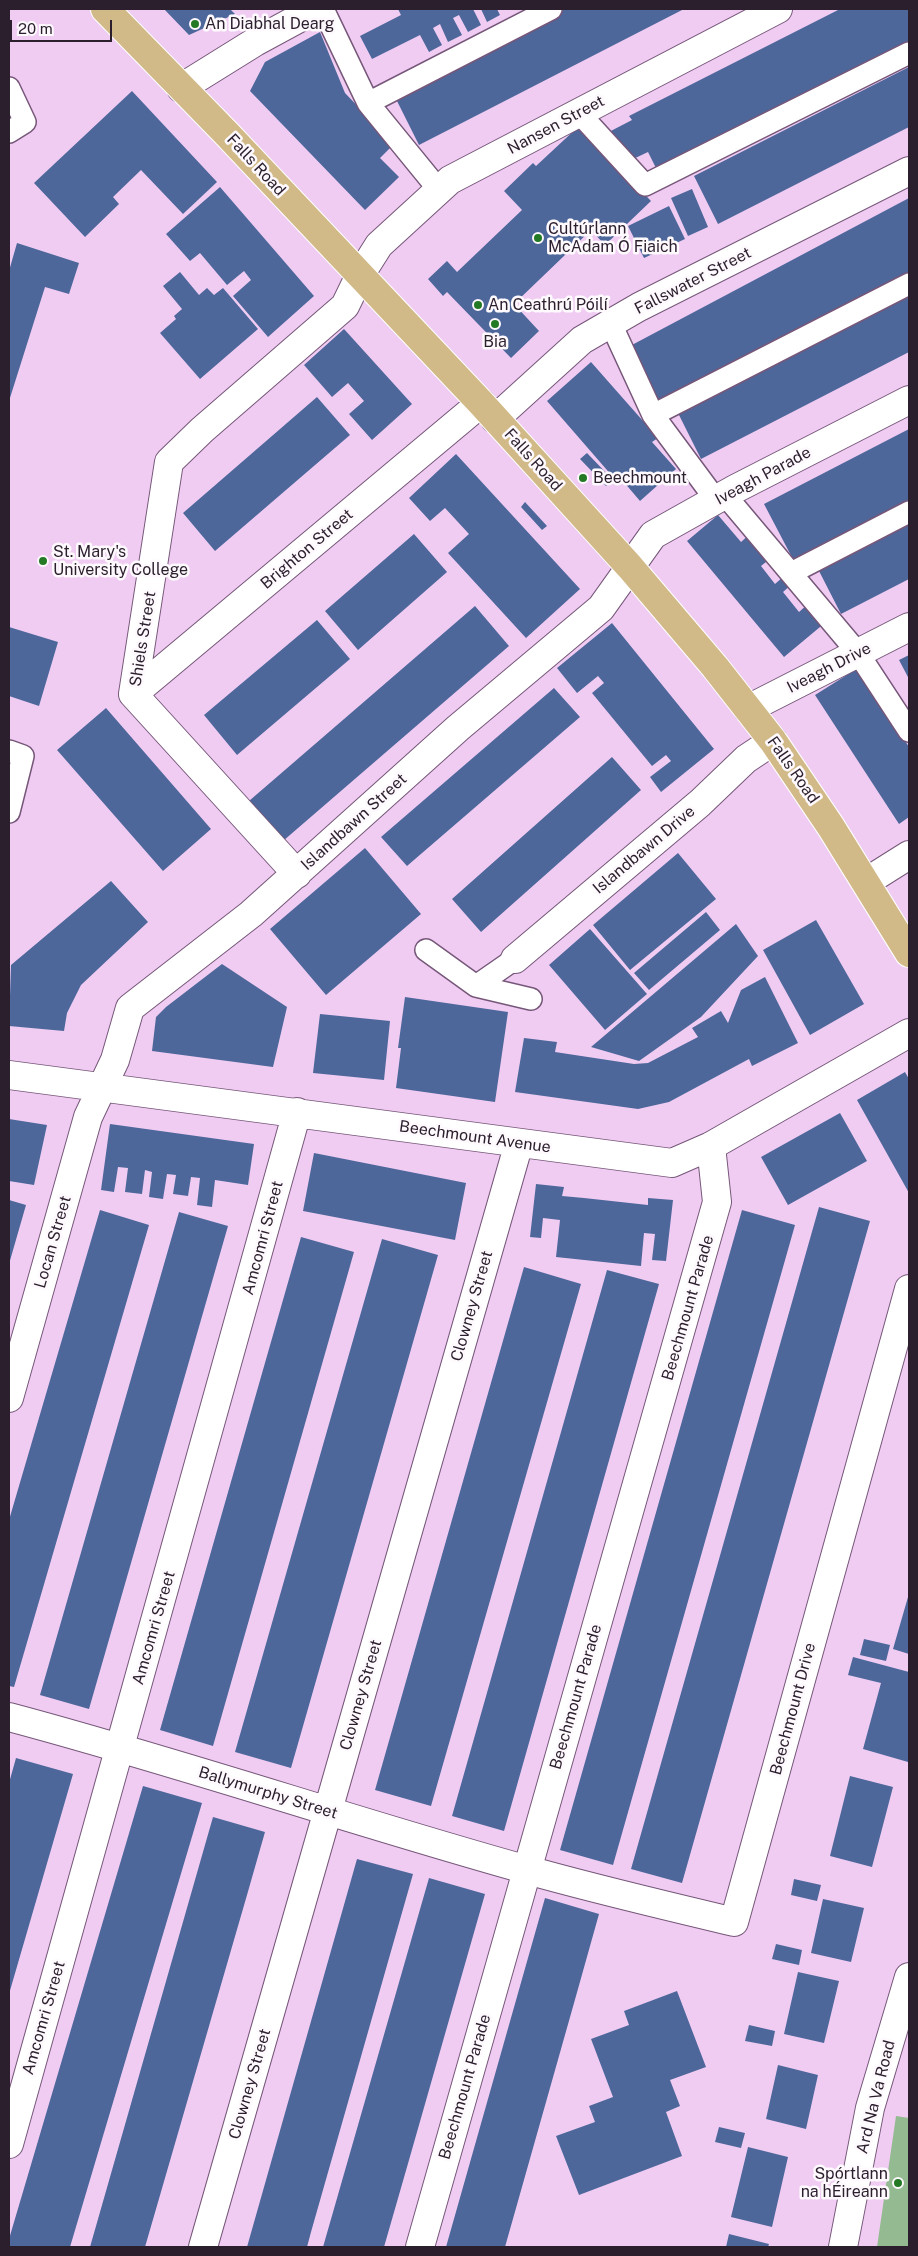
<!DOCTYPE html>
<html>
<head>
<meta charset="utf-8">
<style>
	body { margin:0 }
	#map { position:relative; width:918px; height:2256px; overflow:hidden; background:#f0ccf3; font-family:"Public Sans",sans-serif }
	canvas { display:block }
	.frame { position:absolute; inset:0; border:10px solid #2b1e2d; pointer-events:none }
	.scale { position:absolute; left:10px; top:20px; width:102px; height:22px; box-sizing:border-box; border:2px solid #2b1e2d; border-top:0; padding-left:6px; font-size:15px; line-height:18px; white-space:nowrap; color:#2b1e2d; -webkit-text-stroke:4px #fdf9fd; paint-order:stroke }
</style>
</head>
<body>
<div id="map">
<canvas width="918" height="2256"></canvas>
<div class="frame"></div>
<div class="scale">20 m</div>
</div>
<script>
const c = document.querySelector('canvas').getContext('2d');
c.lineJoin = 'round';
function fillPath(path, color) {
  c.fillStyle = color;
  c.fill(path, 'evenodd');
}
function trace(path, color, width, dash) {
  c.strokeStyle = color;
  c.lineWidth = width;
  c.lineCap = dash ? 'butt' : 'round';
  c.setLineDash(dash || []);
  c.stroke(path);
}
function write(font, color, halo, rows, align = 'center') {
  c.font = font + ' "Public Sans",sans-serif';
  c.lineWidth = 5;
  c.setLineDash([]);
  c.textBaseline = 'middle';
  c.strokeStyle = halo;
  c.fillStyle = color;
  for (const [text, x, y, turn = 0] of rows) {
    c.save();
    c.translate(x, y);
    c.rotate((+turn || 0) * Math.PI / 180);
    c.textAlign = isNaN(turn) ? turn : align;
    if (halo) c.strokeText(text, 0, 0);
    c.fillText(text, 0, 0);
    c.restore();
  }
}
const green = new Path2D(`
	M896,2116L909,2118V2247H877Z`);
const building = new Path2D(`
	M164,9H230L235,14L189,35Z
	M398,9H473L481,25L468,32L459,15L453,18L462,35L448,42L440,24L433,28L442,45L429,52L420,35L372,59L360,36L401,15Z
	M481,9H497L500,15L487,22Z
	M565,9H684L419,145L395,97Z
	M840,9H909V42L657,170L648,152L629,161L605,134L632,120L629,116Z
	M320,32L345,93L394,144L380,158L399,177L365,210L250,91L265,62Z
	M909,67V127L718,224L694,176Z
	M132,91L217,182L183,214L141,170L113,197L119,204L85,237L34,183Z
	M579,126L651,201L605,245L591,230L514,304L539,331L511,358L447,292L443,296L428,279L447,261L457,272L522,210L504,191L533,163L536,166Z
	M220,187L314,296L268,337L233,296L251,280L244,271L227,285L200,253L190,261L166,234Z
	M692,189L708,227L688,236L671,198Z
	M909,198V274L661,405L630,346Z
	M669,206L685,239L644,258L628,226Z
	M17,243L79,263L69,294L45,287L9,401V271Z
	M180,272L199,295L207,288L214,295L223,288L258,329L200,379L160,333L176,319L174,316L182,309L163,286Z
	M909,292V352L701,459L677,411Z
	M344,329L412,404L372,440L349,414L364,401L348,383L332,397L304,365Z
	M591,362L658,438L652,442L676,469L640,501L617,474L613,477L547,401Z
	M317,397L350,435L215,551L183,513Z
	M909,429V506L796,565L764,504Z
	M587,453L613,480L606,486L580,459Z
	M456,454L580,589L526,638L448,553L469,534L445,508L430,521L409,498Z
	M525,502L547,526L542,530L521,507Z
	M718,515L741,542L751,533L771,558L761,566L775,584L784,576L791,585L783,592L799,612L809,603L826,622L784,657L687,541Z
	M909,522V579L841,614L818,569Z
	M414,534L447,572L358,650L325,611Z
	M475,606L509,646L283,841L249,801Z
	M317,620L350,659L237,755L204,715Z
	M612,623L714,749L661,792L650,777L671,761L666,755L652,766L592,693L604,683L598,676L577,693L557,668Z
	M9,627L58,642L39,706L9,696Z
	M909,655V679L899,660Z
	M858,668L909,747V817L899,824L815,695Z
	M554,688L580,717L407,866L381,837Z
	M106,708L211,829L163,871L57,750Z
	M612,757L641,790L481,932L452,899Z
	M365,848L421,914L326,995L270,929Z
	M678,853L716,899L630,970L593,925Z
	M111,881L148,922L81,985L67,1013L64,1031L9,1026L11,965Z
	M706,912L720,930L649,990L634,973Z
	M816,920L864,1004L810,1035L763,950Z
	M736,924L758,956L701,1017L639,1061L591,1047Z
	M590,929L647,994L605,1030L549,965Z
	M222,964L287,1007L273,1067L152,1051L156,1017L166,1007Z
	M765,977L798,1043L752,1066L749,1059L669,1102L638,1109L515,1092L524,1038L557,1042L555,1052L634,1064L648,1063L698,1037L692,1028L721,1011L728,1023L741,990Z
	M405,997L508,1012L495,1102L396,1088L401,1048H398Z
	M320,1014L390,1021L384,1080L313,1073Z
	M905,1072L909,1079V1193L857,1100Z
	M840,1113L867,1161L788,1205L761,1157Z
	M9,1119L47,1125L34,1185L9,1181Z
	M110,1124L254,1144L248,1185L215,1180L212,1207L197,1205L200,1178L191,1177L188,1196L173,1194L176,1175L167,1174L163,1199L149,1197L152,1172L145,1170L142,1194L125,1192L128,1168L118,1167L114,1192L101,1190Z
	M314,1153L466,1183L455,1240L303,1211Z
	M536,1184L564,1187L562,1196L584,1198L648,1205V1198L673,1200L666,1261L652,1260L655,1234L644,1233L641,1266L556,1257L560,1220L543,1218L541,1238L530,1237Z
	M9,1200L26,1205L9,1264Z
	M819,1207L870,1221L682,1883L631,1869Z
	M100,1210L149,1225L14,1687L9,1686V1520Z
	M742,1210L795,1225L613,1865L560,1850Z
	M179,1212L228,1226L89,1709L40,1695Z
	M301,1237L354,1252L213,1746L160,1730Z
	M382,1239L438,1255L291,1768L235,1752Z
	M524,1267L581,1284L431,1806L375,1790Z
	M607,1270L659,1284L504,1831L452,1816Z
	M908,1597H909V1654L893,1649Z
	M864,1639L890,1645L886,1661L860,1655Z
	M853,1657L909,1672L908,1762L863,1749L881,1683L848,1675Z
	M16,1758L73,1774L9,1994V1783Z
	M850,1776L893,1787L872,1867L830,1856Z
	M143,1786L202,1803L70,2247H9V2239Z
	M213,1817L265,1832L247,1895L145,2247H90Z
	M357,1859L413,1874L311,2232L307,2247H247Z
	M429,1878L485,1894L407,2167L384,2247H323Z
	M794,1879L821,1885L817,1901L791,1895Z
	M545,1898L599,1914L576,1996L505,2247H446Z
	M823,1899L864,1908L851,1962L811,1953Z
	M776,1944L802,1950L799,1965L772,1959Z
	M798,1972L839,1981L824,2043L784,2034Z
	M677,1991L706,2067L670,2080L680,2106L666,2112L682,2156L579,2195L556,2136L595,2122L589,2106L613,2097L591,2039L629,2025L624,2011Z
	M749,2025L775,2031L772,2046L745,2041Z
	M778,2065L818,2075L806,2129L766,2119Z
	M719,2127L745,2133L741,2148L715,2142Z
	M748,2147L788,2157L772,2227L731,2217Z
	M729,2234L769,2244L768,2247H726Z`);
const lane = new Path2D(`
	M323,9L368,103L439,190
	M9,88L25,122L9,132
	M368,103L551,9
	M579,113L645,185L909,53
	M611,324L653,415L716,500
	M653,415L909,284
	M725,495L858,653L909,731
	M791,573L909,512
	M9,751L23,756L9,812
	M426,950L476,986L531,999
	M476,986L515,959`);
const street = new Path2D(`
	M495,419L582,340L639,307L909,171
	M133,694L481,403
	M748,709L909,627
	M297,874L133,694L169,462L202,430L345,306L360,275L379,245L450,180L778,9
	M866,882L909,855
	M515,959L700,803L746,759L773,741
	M9,1075L672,1163L711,1146L909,1033
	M9,1398L88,1117L115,1060L130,1008L251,914L458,728L601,608L653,535L735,489L909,400
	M9,1717C182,1763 352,1821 524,1869C594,1889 664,1905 734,1922L909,1289
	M9,2144C104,1800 203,1457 297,1112
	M203,2247L519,1143
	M420,2247L717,1202L711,1146
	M843,2247L870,2108L909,1977`);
const secondary = new Path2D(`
	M181,88L255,42L316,9`);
const primary = new Path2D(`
	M105,9L227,134L481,403L630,567L715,667L773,741L831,827L909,953`);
const markers = [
	[195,24,5,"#247925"],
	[538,238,5,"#247925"],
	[478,305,5,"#247925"],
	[495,324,5,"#247925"],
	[583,478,5,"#247925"],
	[43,561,5,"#247925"],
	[898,2183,5,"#247925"]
];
const poiNames = [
	["An Diabhal Dearg",205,24],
	["Cultúrlann",548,229],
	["McAdam Ó Fiaich",548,247],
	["An Ceathrú Póilí",488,305],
	["Bia",495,342,"center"],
	["Beechmount",593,478],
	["St. Mary's",53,552],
	["University College",53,570],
	["Spórtlann",888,2174,"right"],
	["na hÉireann",888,2192,"right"]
];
const streetNames = [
	["Nansen Street",556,125,-28],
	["Falls Road",256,165,47],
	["Fallswater Street",693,281,-27],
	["Falls Road",533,460,48],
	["Iveagh Parade",763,476,-28],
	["Brighton Street",307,549,-40],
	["Shiels Street",143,639,-81],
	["Iveagh Drive",829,668,-27],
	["Falls Road",793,770,55],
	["Islandbawn Street",354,822,-42],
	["Islandbawn Drive",644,850,-40],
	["Beechmount Avenue",475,1137,8],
	["Amcomri Street",263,1238,-75],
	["Locan Street",53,1242,-74],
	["Clowney Street",472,1306,-74],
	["Beechmount Parade",688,1308,-74],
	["Amcomri Street",154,1628,-74],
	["Clowney Street",361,1695,-74],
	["Beechmount Parade",576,1697,-74],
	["Beechmount Drive",793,1709,-75],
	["Ballymurphy Street",268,1793,17],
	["Amcomri Street",44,2018,-74],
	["Clowney Street",250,2084,-74],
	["Beechmount Parade",465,2087,-74],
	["Ard Na Va Road",876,2097,-76]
];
fillPath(green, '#93ba90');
fillPath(building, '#4d679a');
trace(lane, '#765779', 24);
trace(street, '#765779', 30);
trace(secondary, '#765779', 30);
trace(primary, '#fff', 30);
trace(lane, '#fff', 21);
trace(street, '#fff', 28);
trace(secondary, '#fff', 28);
trace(primary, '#d2ba88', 28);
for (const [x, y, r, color] of markers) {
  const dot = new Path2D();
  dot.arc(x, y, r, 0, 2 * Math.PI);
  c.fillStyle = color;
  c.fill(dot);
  trace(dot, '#fdf9fd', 2);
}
write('16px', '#2b1e2d', '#fdf9fd', poiNames, 'left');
write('16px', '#2b1e2d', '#fdf9fd', streetNames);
</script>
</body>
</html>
